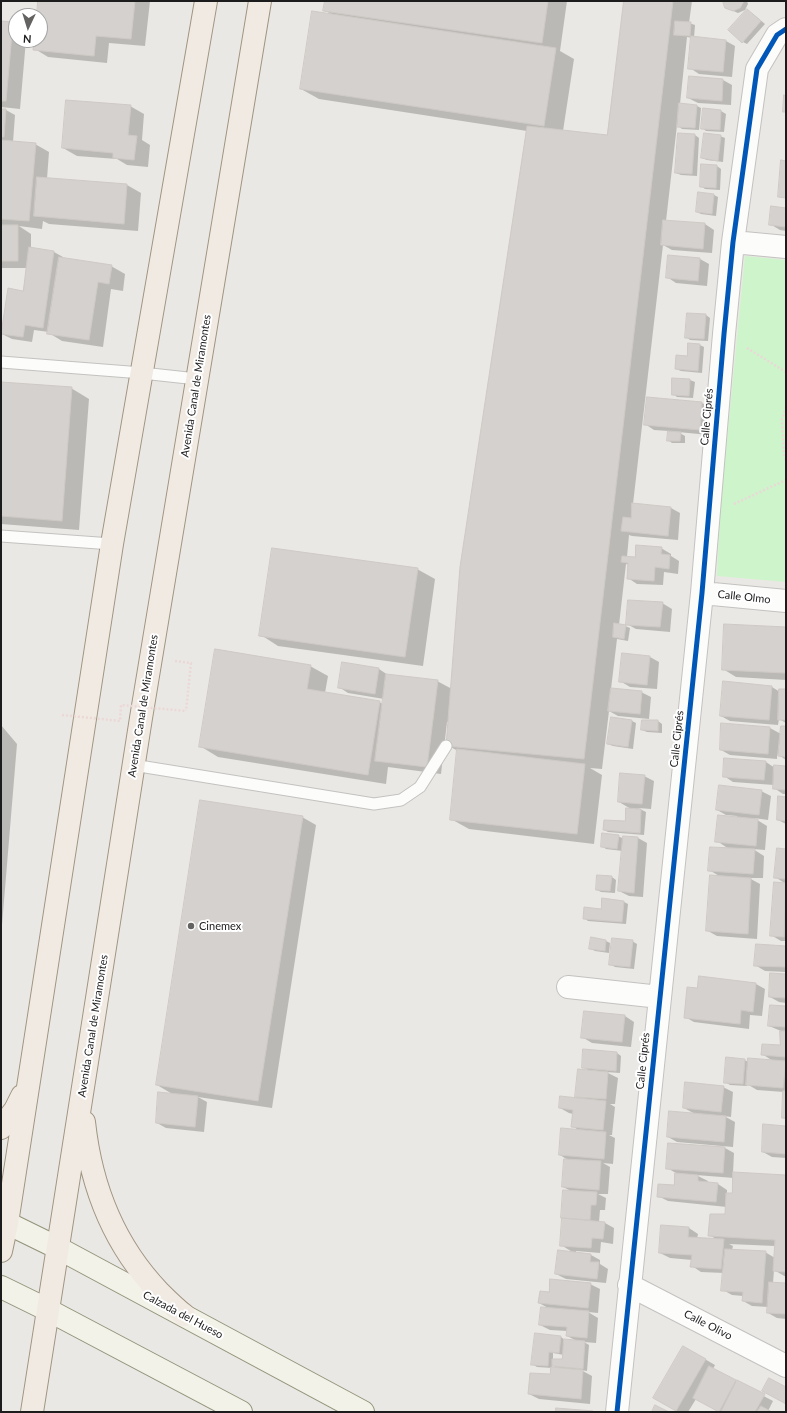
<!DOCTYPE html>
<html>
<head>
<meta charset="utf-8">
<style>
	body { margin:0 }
	#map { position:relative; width:787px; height:1413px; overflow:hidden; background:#eae8e4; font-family:Lato,sans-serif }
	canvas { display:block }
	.frame { position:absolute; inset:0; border:2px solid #1c1c1c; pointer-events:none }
	.north { position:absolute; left:8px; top:8px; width:40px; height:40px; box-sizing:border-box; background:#fff; border:1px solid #a4a4a4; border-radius:50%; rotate:184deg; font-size:11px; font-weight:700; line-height:16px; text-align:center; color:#1c1c1c }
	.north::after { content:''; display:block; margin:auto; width:14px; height:18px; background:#646362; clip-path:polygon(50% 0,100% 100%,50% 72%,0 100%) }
</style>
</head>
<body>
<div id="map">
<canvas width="787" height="1413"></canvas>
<div class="frame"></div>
<div class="north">N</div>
</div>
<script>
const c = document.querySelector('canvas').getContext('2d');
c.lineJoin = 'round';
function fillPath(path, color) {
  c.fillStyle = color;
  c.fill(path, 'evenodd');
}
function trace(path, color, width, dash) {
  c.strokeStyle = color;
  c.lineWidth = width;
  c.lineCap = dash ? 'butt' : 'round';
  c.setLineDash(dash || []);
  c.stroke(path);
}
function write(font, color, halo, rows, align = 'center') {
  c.font = font + ' Lato,sans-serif';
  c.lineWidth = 4;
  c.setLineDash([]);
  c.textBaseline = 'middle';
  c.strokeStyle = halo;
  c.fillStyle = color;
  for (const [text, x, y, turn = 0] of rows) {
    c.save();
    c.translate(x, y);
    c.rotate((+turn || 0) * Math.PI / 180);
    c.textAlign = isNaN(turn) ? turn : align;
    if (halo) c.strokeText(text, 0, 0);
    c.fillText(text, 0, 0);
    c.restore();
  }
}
const park = new Path2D(`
	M745,256L786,260V582L717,576L720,513Z`);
const shadow = new Path2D(`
	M39,1H150L145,46L109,43L107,63L48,57L35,49V40H40V16H38Z
	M326,1H567L560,51L574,59L563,131L608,136L624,1H692L689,23L695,25L694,38L726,41L735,46L732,77L699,74L690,68L692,38L687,37L680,104L697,106L701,108L699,130L682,129L677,125L666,221L705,224L714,230L712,253L672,250L663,245L633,504L671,508L680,513L678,540L632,536L629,535L627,557L636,558L661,548L671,554V556L679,561L678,574L664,572L663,585L637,584L628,578L629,565L626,564L619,625L625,626L630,628L628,641L617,639L611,689L641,692L651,697L649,719L618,716L609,711L602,769L590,768L602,775L594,844L469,829L451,819L458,751L447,745L449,722H447L441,774L388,767L386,784L218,757L200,746L310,666L328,676L325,693L379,702L383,704L384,699L348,693L339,687L343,663L379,669L388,675L437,681L452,689L527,131L319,99L301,89L333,15L324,10Z
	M724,1H747L748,4L745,10L738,13L731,10Z
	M752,13L765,24L747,44L743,42Z
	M1,22L13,23L16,25V40H26L20,109L1,107Z
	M723,80L732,85L731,105L698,103L688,98Z
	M130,106L144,114L142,140L150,145L148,167L127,165L117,159L77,156L63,148Z
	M1,110H6L15,115L13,142L35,144L49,152L47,179L127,185L141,193L138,231L49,224L43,221L42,229L19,226L31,234V249L54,252L63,257V259L111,266L125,274L123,291L111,289L103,347L62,341L49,333V332L34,330L32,342L12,339L2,334L23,292L27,268H1Z
	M704,110L721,111L726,114L724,132L706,131L702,128Z
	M679,134L695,135L699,138L697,176L681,175L676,173Z
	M720,136L725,138L723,162L707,160L702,158Z
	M786,146V158L785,157Z
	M717,166L721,169L720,190L705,189L701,186Z
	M699,193L714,195L718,197L716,216L701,214L697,212Z
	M786,209V231L780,230L770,224Z
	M668,256L700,259L709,264L707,286L676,283L667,277Z
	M706,315L710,318L708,341L690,340L686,337Z
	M700,345L704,347L702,373L681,371L676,369Z
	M673,379L690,380L695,382L693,398L677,397L673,394Z
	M1,383L71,388L89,399L79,530L1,524Z
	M702,403L711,408L709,435L678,432L685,436V443H672L668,440L669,431L654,430L645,424Z
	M417,569L435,579L423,666L278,646L261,635Z
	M662,603L672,609L670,632L636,629L627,624Z
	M786,628V680L736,677L723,669Z
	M650,657L659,662L657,689L630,687L620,681Z
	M772,687L780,692L786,690V723L779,719L778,725L730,721L721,716Z
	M632,721L636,723L633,749L613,746L608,744Z
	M658,721L662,724V733L647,732L642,730Z
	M1,725L17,744L1,937Z
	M786,727V760L777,754V759L730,755L721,750L770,728L781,734Z
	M766,762L775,768L786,767V794H783L774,788V785L733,782L724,776Z
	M644,776L654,781L651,809L638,808L646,812L644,835L608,832L604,830L626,822L631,809L619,802Z
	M761,791L771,796L768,820L754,818L767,826L765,850L753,849L764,856L763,878H749L760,884L757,939L717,936L708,931L721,877L709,870L729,849L717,841L736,818L737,816L726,815L717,810Z
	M786,798V824L778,820Z
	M302,817L316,825L272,1108L198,1097L207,1102L204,1132L166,1128L157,1123L174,1095L157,1085Z
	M618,836L624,839V837L638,838L647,843L643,897L629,896L619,891L623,851L606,849L602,846Z
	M786,850V884L775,877Z
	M612,877L616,880L615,893L601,892L597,890Z
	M775,883L786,884V941H781L771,935Z
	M624,902L628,904L626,924L588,921L584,918Z
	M606,941L610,943L609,953L595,951L591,949Z
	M632,941L637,944L634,969L615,967L610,964Z
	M786,947V972L765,971L755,965Z
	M786,975V1003L779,1002L770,997Z
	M700,977L756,984L765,989L762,1016L750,1015L749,1029L694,1022L685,1017L698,989Z
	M786,1007V1061H783L786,1062V1119L783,1118L784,1092L757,1090L747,1084V1086L730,1085L725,1082L744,1060L749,1062L773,1061L762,1054L781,1046V1031L769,1026Z
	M625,1016L634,1022L631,1047L592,1043L582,1037Z
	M584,1050L617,1053L621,1056L620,1073L606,1072L618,1078L615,1104H610L615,1107L612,1135H609L615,1138L613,1164L603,1163L610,1167L608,1194H598L606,1198L605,1210H600L599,1222L605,1223L614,1228L613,1244L601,1242L600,1253L576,1251V1253L591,1255L600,1260V1264L608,1269L606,1283L566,1279L556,1274L574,1253L561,1245L564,1191H571L563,1187L568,1160L560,1155L580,1131L572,1126L573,1114L569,1113L560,1108L576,1098L578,1070L589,1071L583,1067Z
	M723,1087L733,1092L731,1117L724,1116L735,1122L733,1147L677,1142L668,1137L695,1114L684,1108Z
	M786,1127V1158L772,1157L763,1152Z
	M669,1144L725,1148L734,1153L733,1173L786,1176V1277L774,1270L773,1283L786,1284V1319L777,1318L768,1313V1307L752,1306L743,1301V1296L732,1295L723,1290L724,1273L701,1272L692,1266V1260L670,1258L660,1253L689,1228L698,1234L697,1239L718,1240L709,1235L726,1215L727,1207L668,1201L658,1196L675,1186L676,1173L667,1168ZM696,1175L734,1178L733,1194H727V1190L718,1184L707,1183L708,1181ZM729,1244L775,1246V1258L765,1252L732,1250L733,1246Z
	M590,1284L600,1289L598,1313L588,1312L598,1318L596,1343L584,1342L589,1345L587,1371L581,1370L592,1376L590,1404L539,1399L529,1394L551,1375L552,1368L537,1367L532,1364L536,1334L561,1337L565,1340L577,1341L567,1336V1331L550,1330L540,1325L550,1309L539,1303L550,1293ZM553,1353L564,1355L563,1361L553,1360ZM552,1365L559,1369H552Z
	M684,1347L715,1365L713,1369L773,1401L768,1411L770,1412H721L696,1399L688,1412H679L655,1398Z`);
const building = new Path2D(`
	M38,1H135L131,39L96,36L94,56L33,50L34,40H40V16H37Z
	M325,1H548L542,43L323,11Z
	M624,1H673L584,759L446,746L460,567L527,126L607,135Z
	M723,1H744L740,8L733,11L725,8Z
	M747,9L761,21L742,43L728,30Z
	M312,11L556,48L544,126L300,89Z
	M1,21L13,22L6,101H1Z
	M675,21L691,22L690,36L674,35Z
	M691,36L726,40L723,72L688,69Z
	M689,76L723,79L722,101L687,98Z
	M784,95L786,96V112H783Z
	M66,100L131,105L128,135L137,136L134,160L113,158V153L62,148Z
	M679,103L697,105L695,128L677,127Z
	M703,108L721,110L720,130L701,129Z
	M1,109H6L4,137H1Z
	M678,133L695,134L692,174L675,173Z
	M704,133L721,135L718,161L701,158Z
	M1,140L36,143L29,221L1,219Z
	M781,160L786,161V198L778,197Z
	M701,164L717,165L716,188L700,187Z
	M37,177L127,184L124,224L34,216Z
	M698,192L714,194L712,214L696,212Z
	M771,206L786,208V227L769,225Z
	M663,220L705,223L703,249L661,245Z
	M1,225H18V261H1Z
	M29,247L54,251L43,328L25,325L23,337L1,334L8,288L23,291Z
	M668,255L700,258L698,281L666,278Z
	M59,257L112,265L109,284L98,282L89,340L47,334Z
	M687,313L706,314L704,339L685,338Z
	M688,343L700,344L698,371L675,369L676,355L687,356Z
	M672,378L690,379L689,396L672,395Z
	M1,382L72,387L62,521L1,516Z
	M647,397L702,402L700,430L644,425Z
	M668,431L681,432L680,441H667Z
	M632,503L671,507L668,536L621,531L623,517L631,518Z
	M636,545L662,547L661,554L670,555L669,569L655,567L654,581L627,579L628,563L621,562L622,556L635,557Z
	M272,548L418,568L405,657L259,636Z
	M628,600L663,602L660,627L626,625Z
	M614,623L626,625L624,639L613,637Z
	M724,624L786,627V673L722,670Z
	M215,649L311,665L307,689L380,701L368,775L199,747Z
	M622,653L650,656L647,685L619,682Z
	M342,662L379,668L375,694L338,688Z
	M386,674L438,680L427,767L375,761Z
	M723,681L772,686L769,720L720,716Z
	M611,688L642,691L640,714L608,711Z
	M779,689H786V720H778Z
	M611,717L632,720L628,747L607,744Z
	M642,720H658V731L641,730Z
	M721,723L770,727L768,754L720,750Z
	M781,726H786V757L778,756Z
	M457,749L585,764L577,834L450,820Z
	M724,758L766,761L764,780L723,777Z
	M774,765L786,766V790L773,789Z
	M620,773L645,775L642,804L618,802Z
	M719,785L762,790L759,815L716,810Z
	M778,796L786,797V821L777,820Z
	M200,800L303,816L258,1101L156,1085Z
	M626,808L641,809L640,833L603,830L604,820L625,821Z
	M718,815L758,819L756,846L715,842Z
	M602,833L619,835L617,849L601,847Z
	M623,836L638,837L634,893L618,891Z
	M710,847L755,849L753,874L708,871Z
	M777,848L786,849V879L774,878Z
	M597,875L612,876L610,891L596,890Z
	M710,875L751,878L748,934L706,931Z
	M774,882L786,883L784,937L770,936Z
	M602,898L624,901L622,922L583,919L584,907L601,909Z
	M591,937L606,940L605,951L589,949Z
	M612,938L633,940L630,967L609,965Z
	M756,944L786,946V967L754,966Z
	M770,973L786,974V998L769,997Z
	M699,976L756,983L753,1012L741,1010L740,1024L684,1018L687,987L697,988Z
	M770,1005L786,1006V1027L768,1026Z
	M584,1011L625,1015L622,1042L581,1038Z
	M780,1031H786V1057L761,1055L762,1044L780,1045Z
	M583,1049L617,1052L616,1071L582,1068Z
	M726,1057L745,1059L743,1084L724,1083Z
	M748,1058L786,1061L783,1088L746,1085Z
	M578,1069L608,1072L606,1099L575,1097Z
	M685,1082L724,1086L721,1112L683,1108Z
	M783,1091H786V1118H782Z
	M158,1092L198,1096L195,1127L156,1123Z
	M560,1096L606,1101L603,1130L571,1127L573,1110L559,1108Z
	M669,1111L726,1116L724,1142L667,1137Z
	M763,1124L786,1126V1154L762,1152Z
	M561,1128L606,1132L604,1159L559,1155Z
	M668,1143L725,1147L723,1173L666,1169Z
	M564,1159L601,1161L599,1190L562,1187Z
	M733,1172L786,1175V1272L773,1271L775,1240L708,1236L710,1214H725L726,1193H732Z
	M675,1173L698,1175V1181L718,1183L716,1202L657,1197L658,1184L674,1185Z
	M563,1190L597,1192L596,1205H591L590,1220L561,1218Z
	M562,1218L605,1222L603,1239L592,1238L591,1248L560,1246Z
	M661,1225L689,1227L688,1237L724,1239L721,1269L690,1267L692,1255L659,1253Z
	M725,1249L766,1251L762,1303L742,1301L743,1292L721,1291Z
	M558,1250L591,1254L590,1262H599L597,1279L555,1274Z
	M550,1279L591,1283L588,1308L538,1303L540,1291L549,1292Z
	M769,1282L786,1283V1314L767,1313Z
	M541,1307L589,1311L587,1338L566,1336L567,1327L539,1325Z
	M535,1333L561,1336L559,1353L549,1352L548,1366L531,1365Z
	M564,1339L585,1341L583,1369L552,1366V1359H562Z
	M683,1346L706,1359L676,1411L653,1398Z
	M709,1366L736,1380L719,1412L693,1398Z
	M551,1367L583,1370L581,1399L528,1394L530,1373L550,1374Z
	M769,1378L786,1387V1404L762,1391Z
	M737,1380L765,1394L755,1412H721Z
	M655,1405L669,1412H652Z
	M761,1406L772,1412H757Z
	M556,1408L593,1411V1412H556Z`);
const path = new Path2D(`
	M747,348L786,372
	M786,407L782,419L784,455L786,461
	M734,504L786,480
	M175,661L191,663L186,711`);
const lane = new Path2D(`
	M1,362L142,373L197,379
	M1,536L112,544
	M133,765L374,804L401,800L420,787L446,746`);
const street = new Path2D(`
	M733,242L786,247
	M702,593L786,601
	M568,987L660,997
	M629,1285L786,1366
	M617,1412L702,593L724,334L733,242L757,69L777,35L786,29`);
const secondary = new Path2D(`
	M1,1220L58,1248L363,1412
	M1,1287L48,1310L241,1412`);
const primary = new Path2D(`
	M84,1122C91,1187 114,1245 159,1292C167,1300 175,1308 184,1315
	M1,1128L15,1110L22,1096
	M1,1251L7,1223L112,544L206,1
	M32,1412L141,718L260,1`);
const pathBridge = new Path2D(`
	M62,715L120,721L121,705L186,711`);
const cycleway = new Path2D(`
	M617,1412L702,593L724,334L733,242L757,69L777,35L786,29`);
const markers = [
	[191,926,4,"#646362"]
];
const streetNames = [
	["Avenida Canal de Miramontes",196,386,-81],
	["Calle Ciprés",707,417,-85],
	["Calle Olmo",744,597,6],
	["Avenida Canal de Miramontes",143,706,-81],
	["Calle Ciprés",677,739,-84],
	["Avenida Canal de Miramontes",93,1026,-81],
	["Calle Ciprés",643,1061,-84],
	["Calzada del Hueso",183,1315,28],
	["Calle Olivo",708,1325,27]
];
const poiNames = [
	["Cinemex",199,926]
];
fillPath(park, '#cef4cc');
fillPath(shadow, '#0003');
fillPath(building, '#d5d1ce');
trace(building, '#cec9c5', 1);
trace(lane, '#c3c2c0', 13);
trace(street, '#c3c2c0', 24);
trace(secondary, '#94947c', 24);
trace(primary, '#a09481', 24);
trace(path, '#ebd8d6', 2.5, [2, 2]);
trace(lane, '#fcfcfb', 11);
trace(street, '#fcfcfb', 22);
trace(secondary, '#f3f2e8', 22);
trace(primary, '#f0eae3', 22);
trace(pathBridge, '#ebd8d6', 2.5, [2, 2]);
trace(cycleway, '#0057b8', 5);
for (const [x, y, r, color] of markers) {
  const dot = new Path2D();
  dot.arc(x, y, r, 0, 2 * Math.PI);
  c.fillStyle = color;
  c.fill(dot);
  trace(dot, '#fff', 1.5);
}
write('11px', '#1c1c1c', '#fff', streetNames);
write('11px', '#1c1c1c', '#fff', poiNames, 'left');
</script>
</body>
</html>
